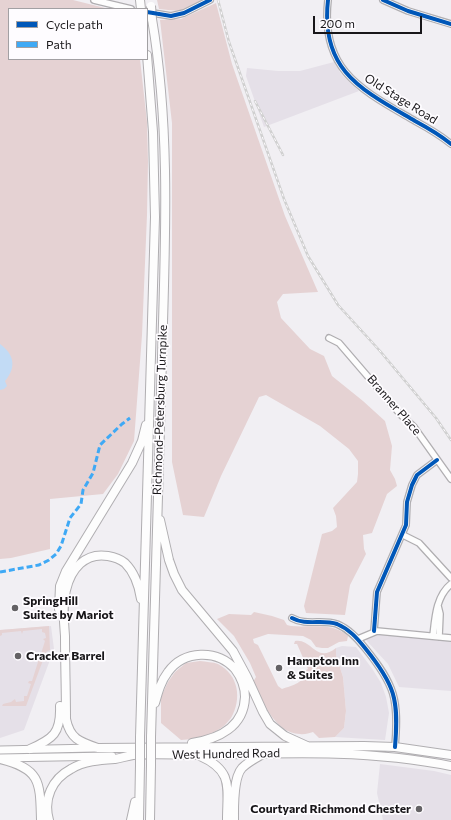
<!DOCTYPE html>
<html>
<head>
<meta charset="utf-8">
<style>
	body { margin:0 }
	#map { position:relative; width:451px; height:820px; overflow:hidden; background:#f1eff3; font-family:Commissioner,sans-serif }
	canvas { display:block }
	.legend { position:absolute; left:8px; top:8px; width:140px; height:52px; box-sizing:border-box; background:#fefcff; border:1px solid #a2a0a3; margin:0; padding:5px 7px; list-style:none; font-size:12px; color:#181619 }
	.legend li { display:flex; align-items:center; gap:8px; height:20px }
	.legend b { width:20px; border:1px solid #a2a0a3 }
	.scale { position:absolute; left:313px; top:16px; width:109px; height:18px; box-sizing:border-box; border:2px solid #181619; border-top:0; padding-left:5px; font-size:12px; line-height:14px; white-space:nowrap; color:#181619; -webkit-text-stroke:3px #fefcff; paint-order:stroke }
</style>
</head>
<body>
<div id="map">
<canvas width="451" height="820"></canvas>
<ul class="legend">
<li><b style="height:5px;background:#0057b8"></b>Cycle path</li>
<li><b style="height:5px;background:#3fa9f5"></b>Path</li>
</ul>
<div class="scale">200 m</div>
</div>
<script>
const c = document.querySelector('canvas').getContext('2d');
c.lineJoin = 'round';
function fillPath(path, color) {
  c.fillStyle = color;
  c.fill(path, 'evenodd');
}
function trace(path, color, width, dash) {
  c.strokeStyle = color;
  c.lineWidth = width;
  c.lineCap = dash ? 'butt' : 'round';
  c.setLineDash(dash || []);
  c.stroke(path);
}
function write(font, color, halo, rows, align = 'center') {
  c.font = font + ' Commissioner,sans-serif';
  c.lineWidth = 3.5;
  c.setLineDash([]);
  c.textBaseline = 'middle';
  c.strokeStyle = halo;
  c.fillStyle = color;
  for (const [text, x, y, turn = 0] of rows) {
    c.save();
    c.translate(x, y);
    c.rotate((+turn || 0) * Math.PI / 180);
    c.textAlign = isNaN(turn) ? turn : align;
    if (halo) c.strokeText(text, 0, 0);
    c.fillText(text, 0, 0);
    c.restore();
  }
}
const built = new Path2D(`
	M334,62L341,74L359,91L264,127L246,76L247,68L278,71H300Z
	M51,626L54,649L24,730L0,738V630Z
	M381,634L451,641V691L399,687L388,664L365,639L371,636Z
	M342,646L356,647L373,670L381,683L386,697L389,713L385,740L335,737L344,728L346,711L343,677L336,655V648Z
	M380,764L434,771L451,775V820H383L377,793Z`);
const green = new Path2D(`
	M0,0H73L109,9H9V59H140L147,122L148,162L147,215L142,335L134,441L118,474L103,494L50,499V549L11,558L0,559Z
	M157,0H204C184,11 182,12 159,9Z
	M216,3L232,64L285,216L318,292L283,294L277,302L281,318L310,349L324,356L332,376L363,401L385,421L392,446L390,470L395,479L397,486L387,494L372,533L363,535L364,549L366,554L350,585L345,615L306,613L304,606L322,534L332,531L337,527L336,516L333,508L357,482L358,474V461L349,449L320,426L266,395L259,397L221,476L204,517L183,515L172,462V123L160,20L181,19Z
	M254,612L272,616L284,620L287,625L291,626C310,628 332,622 348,636L347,641L339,642L328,648H322L316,647L311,640L303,636L268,634L253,639L254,643L258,645L278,686L282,689C293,685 305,683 306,670L308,669L297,644H294L295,641C312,638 316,664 336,648V655L343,677L346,711L344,728L335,737L319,738L313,732C309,733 304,735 300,734C274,733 263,701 253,682L256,677L250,663L234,636L217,619L229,614L251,615Z
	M49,626L50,650L46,652L26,706H2L3,704L11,702L15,699L16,702L24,701V696H27L31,684L28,683L29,681H32L38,662L36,660H39L45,641L43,639L46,638L45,633L42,632V629L23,631L22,634L21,631L2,633V635L0,636V630Z
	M200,661C206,662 213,662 218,664C239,675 242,699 231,718C229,720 227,723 225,725C213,735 196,739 181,740L161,723V697L168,682L175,672L186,663Z`);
const water = new Path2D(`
	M0,344C14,354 17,367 5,381L7,386L4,389L0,390Z`);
const minor = new Path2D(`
	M94,0L131,9
	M328,0C320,71 362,90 415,121C428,128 440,135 451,144
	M383,0L408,11L451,24
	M147,12L171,16L184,13L210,0
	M329,338L339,343L400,414L414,427L451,479
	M403,535L419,543L451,578
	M438,606L440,614L439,637
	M292,618C306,626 322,619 337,624C349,629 357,638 365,648C395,685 399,699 395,747
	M374,631L377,592L406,525L407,502L412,485L417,475L437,460
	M433,636C435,618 436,596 451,584
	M358,639L377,631L451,638`);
const major = new Path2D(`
	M0,750L95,748
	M0,758L112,756`);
const highway = new Path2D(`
	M140,0L141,9
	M160,520L169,560L174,574L182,590L233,651L247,677L263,712L270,724L285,736L307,746
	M141,599C139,586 135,573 125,563C120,559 114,557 108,556C85,552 71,569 66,590C62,605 64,621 65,636C65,664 66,691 66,719C70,739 80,742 98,748L364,746L395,747L451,755
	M59,609L60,586L66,571L132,463L142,441L146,425
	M155,703C158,692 161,681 168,672C184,650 217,649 235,669C241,677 245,687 245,697C244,727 218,739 192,743
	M140,737L155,217L153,132L147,55
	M151,737C155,611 158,484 162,358C165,245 171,131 152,19
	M30,749C53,739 61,733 60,706
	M200,756C234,771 227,788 227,820
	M0,759C41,769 40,782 41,820
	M49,820C43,799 52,779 71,769C84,761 100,760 115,759C121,758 127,756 133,755C155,753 178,755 200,755C283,753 368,749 451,766
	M131,820L135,802
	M139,820L140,765
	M150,820L151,765
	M234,820C234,806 233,778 242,768C248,762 256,758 263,754`);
const rail = new Path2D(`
	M218,0L229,42L284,199L308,256L338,305L380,351L436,418L451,440
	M255,101L283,155`);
const highwayBridge = new Path2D(`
	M151,6L152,19
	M140,765V737
	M151,765V737`);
const quiet = new Path2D(`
	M0,572L39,565L49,560L56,554L61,546L70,518L81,504L83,490L93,473L100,445L122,424L130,418`);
const cycleway = new Path2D(`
	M328,0C320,71 362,90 415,121C428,128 440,135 451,144
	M383,0L408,11L451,24
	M147,12L171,16L184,13L210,0
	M292,618C306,626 322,619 337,624C349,629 357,638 365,648C395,685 399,699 395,747
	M374,631L377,592L406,525L407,502L412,485L417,475L437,460`);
const markers = [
	[15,608,4,"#646265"],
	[18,656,4,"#646265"],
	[279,668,4,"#646265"],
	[419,809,4,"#646265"]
];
const streetNames = [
	["Old Stage Road",401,99,32],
	["Branner Place",394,405,49],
	["Richmond-Petersburg Turnpike",160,410,-88],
	["West Hundred Road",226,754,-1]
];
const poiNames = [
	["SpringHill",23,601],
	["Suites by Mariot",23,615],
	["Cracker Barrel",26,656],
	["Hampton Inn",287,661],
	["& Suites",287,675],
	["Courtyard Richmond Chester",411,809,"right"]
];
fillPath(built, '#e5e0e8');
fillPath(green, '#e5d2d3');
fillPath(water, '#c2dbf5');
trace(minor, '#b0aeb1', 8);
trace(major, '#b0aeb1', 9);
trace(highway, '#b0aeb1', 10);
trace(minor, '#fdfdfd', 5.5);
trace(major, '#fdfdfd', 7);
trace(highway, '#fdfdfd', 8);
trace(rail, '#d0d0d0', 2.5);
trace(rail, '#fefcff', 1, [3]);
trace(highwayBridge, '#b0aeb1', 10, []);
trace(highwayBridge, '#fdfdfd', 8);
trace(quiet, '#3fa9f5', 3, [6, 3]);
trace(cycleway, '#0057b8', 4);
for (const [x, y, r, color] of markers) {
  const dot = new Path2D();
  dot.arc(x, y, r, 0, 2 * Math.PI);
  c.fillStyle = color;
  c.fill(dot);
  trace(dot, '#fefcff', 1.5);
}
write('12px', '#181619', '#fefcff', streetNames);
write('bold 12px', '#181619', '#fefcff', poiNames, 'left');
</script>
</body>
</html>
